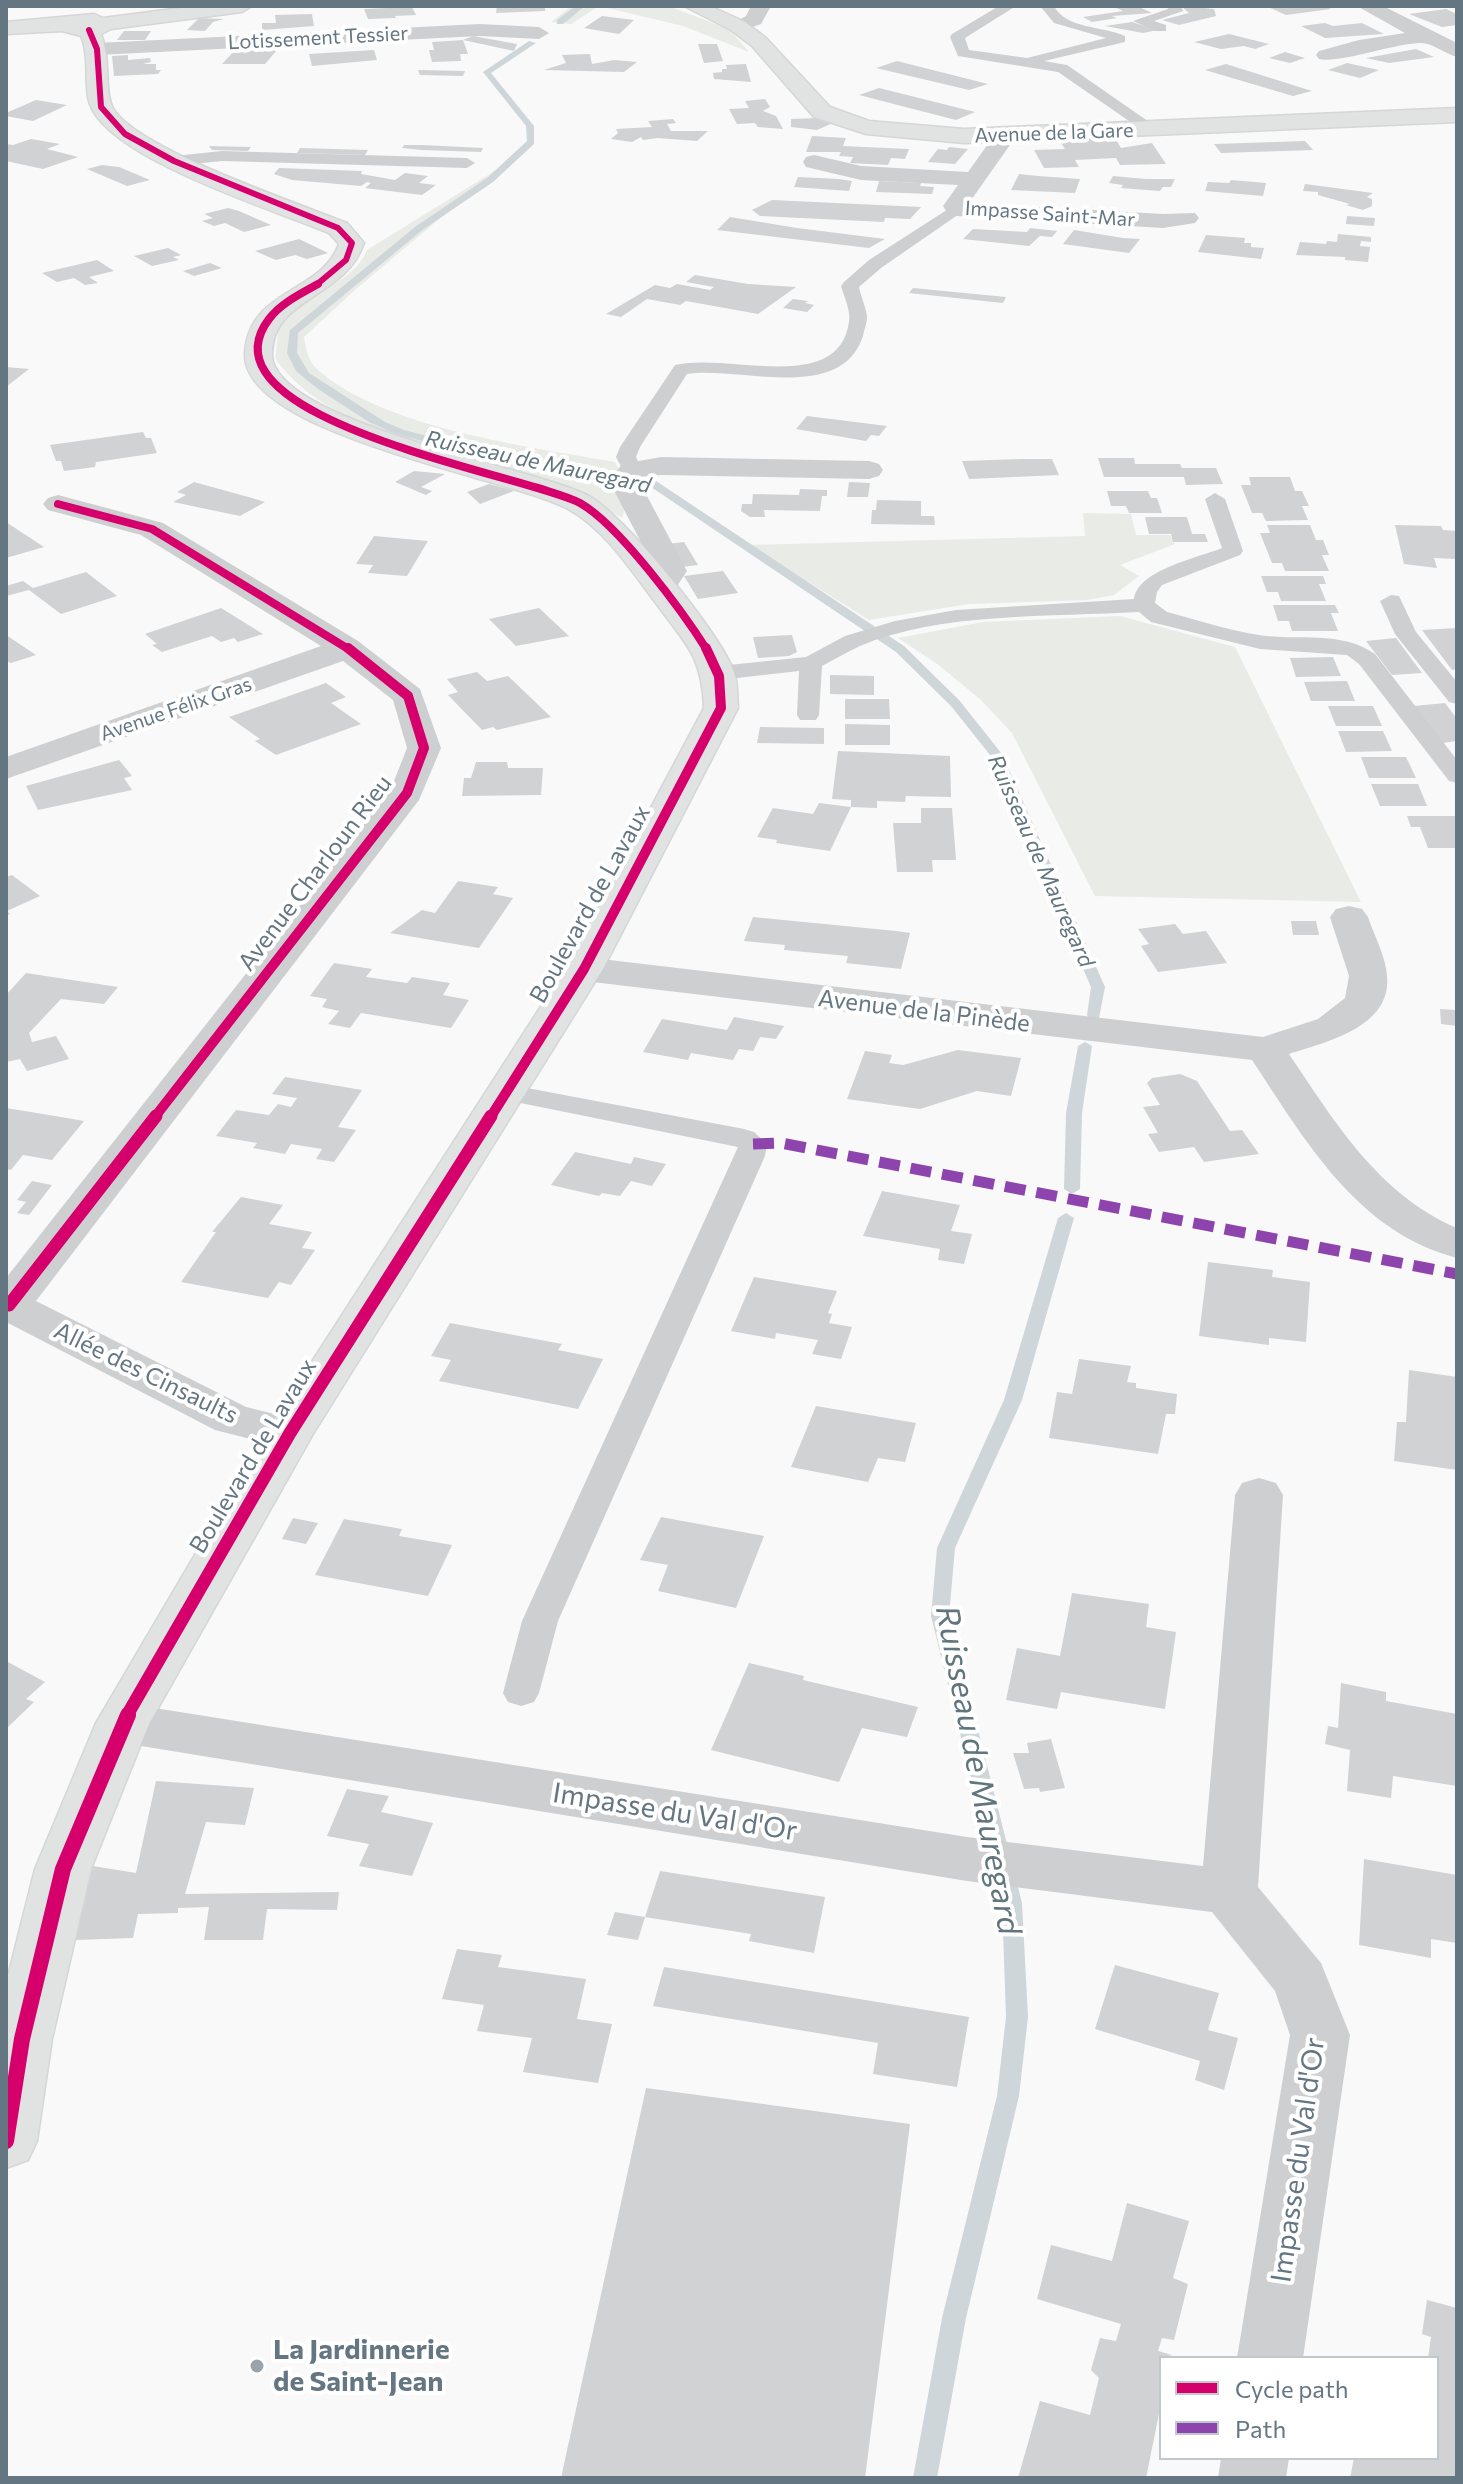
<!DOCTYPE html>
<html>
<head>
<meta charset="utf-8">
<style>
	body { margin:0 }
	#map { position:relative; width:1463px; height:2484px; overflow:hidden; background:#f9f9f9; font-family:Commissioner,sans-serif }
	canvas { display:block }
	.frame { position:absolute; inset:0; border:8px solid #657683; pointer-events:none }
	.legend { position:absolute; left:1159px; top:2356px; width:280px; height:104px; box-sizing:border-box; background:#fff; border:2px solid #c1c8cd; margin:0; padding:10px 14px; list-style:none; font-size:24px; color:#657683 }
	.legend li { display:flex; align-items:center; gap:16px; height:40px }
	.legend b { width:40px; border:2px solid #c1c8cd }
</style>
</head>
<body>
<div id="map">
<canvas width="1463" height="2484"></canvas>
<div class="frame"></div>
<ul class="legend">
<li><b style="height:10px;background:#d6006c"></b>Cycle path</li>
<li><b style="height:10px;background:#8e44ad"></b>Path</li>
</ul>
</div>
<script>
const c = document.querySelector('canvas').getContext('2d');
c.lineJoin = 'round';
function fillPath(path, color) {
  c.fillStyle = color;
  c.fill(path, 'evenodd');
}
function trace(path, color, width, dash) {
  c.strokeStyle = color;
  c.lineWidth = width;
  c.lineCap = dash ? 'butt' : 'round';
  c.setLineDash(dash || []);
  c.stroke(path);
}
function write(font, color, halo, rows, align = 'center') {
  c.font = font + ' Commissioner,sans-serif';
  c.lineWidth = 8;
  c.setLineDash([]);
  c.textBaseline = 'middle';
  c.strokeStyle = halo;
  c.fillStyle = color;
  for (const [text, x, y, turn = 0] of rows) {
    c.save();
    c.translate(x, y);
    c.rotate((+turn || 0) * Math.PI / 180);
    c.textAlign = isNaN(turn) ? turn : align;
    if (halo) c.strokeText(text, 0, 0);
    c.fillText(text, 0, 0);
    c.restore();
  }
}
const green = new Path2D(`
	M572,6H668L729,29L749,52L683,26L599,6L571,24L551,22Z
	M501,167L356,289L304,337C306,349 308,362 318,370C383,428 530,447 615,462L630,490L622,518C599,505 576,490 551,481C465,451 330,438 275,358C277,350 276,339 279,332C296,293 352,288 367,250Z
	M1083,513L1131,514L1136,535H1170L1175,544L1120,565L1139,576L1114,595L1088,600L969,604L869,620L749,545L1085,536Z
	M1120,616L1235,647L1361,902L1095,896L1012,733L980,699L936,663L898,638L983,622Z`);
const stream = new Path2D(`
	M576,6H585L563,24H557V20Z
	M529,41L536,43L491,73L534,126V144L493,182L421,231L298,333L297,353L309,373L385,422L404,430L462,445L656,481L904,646L959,700L1002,754L1105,987L1099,1018H1089L1087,1015L1091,987L990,755L951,706L896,652L648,485L462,452L396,434L369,422L318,389L296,371L287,353L290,330L415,227L487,178L527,141L526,126L483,72Z
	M1085,1042L1092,1046L1082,1113L1080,1189L1072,1194L1064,1189L1066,1113L1078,1046Z
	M1066,1213L1074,1218L1022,1400L955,1548L949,1616L1022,1903L1028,2017L1019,2096L966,2318L937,2478H913L942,2318L997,2096L1006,2017L1002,1903L931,1616L937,1548L1004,1400L1058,1218Z`);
const building = new Path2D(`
	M497,6H545V11L496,13Z
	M1112,6H1137L1152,13L1112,16L1117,18L1092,22L1083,17L1123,11Z
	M1181,6L1214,9L1216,16L1179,25L1162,20L1189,13Z
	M1266,6H1325L1331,9L1286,15Z
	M412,7L416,15L395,16L396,18L368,19L364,9Z
	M1446,9L1457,14V25L1442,27L1409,14Z
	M312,14L314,26L262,30V23H276L275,15Z
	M602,16L634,20L619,34L584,28Z
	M199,18L224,19L213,22L205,31L187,30Z
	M1132,22L1158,30L1143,33L1105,26Z
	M1325,23L1333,26L1362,23L1384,34L1325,38L1301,26Z
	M124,31H151L145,40H117Z
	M1229,34L1269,44L1255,49L1244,46L1221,49L1194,42Z
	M473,36L517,44L514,51L463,40L468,54H460L461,61L432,62L429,50H434L432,42L463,40Z
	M698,44H717L723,61L704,63Z
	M236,49H251L277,50L265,64H222Z
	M1416,49L1434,57L1389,63L1366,58Z
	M374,50L377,60L312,66L309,54Z
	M1285,52L1305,58L1290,63L1269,58Z
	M590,54L592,64L614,60L637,62L624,72L544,70L566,63L562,55Z
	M128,55V60L150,58L151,62L143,64H156V70H161L158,74L114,76L112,56Z
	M897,61L988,84L969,90L876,68Z
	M1347,63L1379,70L1360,78L1328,70Z
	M746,64L751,82L714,79L713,73L722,72V69H727L726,65Z
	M1226,64L1312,91L1293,96L1205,70Z
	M418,70L465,71L463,76L420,75Z
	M879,88L975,112L956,120L859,95Z
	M765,99L770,107L763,111L776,116L783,129L758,127L755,123L737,124L729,109L749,108L745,101Z
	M36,100L67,105L33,121L6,116V113Z
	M818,118L833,123L817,130L791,127V119Z
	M673,119L676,123L667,124L671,131H708L697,141L658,138L643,140L641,137L632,142L611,139L618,133L616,129L652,127L648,121Z
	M812,136L846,138L843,146L909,149L905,159L891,158L888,165L850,163L853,157L839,156L841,152H806Z
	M1115,138L1121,148L1152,143L1166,164L1120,165L1116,158L1075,160L1079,167L1044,168L1034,150L1065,149L1059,140Z
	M31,139L60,144L47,149L78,157L43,169L6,161V144L13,145Z
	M1305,141L1313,150L1221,153L1214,144Z
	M404,145H423L483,148L481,152L421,150L402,148Z
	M209,146L251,147L248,151L212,150Z
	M949,147L968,149L955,164L928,162L938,149L947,150Z
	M300,148L368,150L365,155L297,153Z
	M102,165L119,167L150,180L127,186L87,169Z
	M279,168L362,171L361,174L395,180L405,173L428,176L419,183L436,185L422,195L365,188L371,183L367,182L361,186L292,180L274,174Z
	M1019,174L1038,176L1080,179L1075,193L1011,190Z
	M1113,176L1146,179H1175L1171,187H1163L1160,191L1121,188L1123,185L1109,183Z
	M798,177L839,179L852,181L849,191L794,187Z
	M1231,180L1266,183L1263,196L1205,191L1208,182L1229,183Z
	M879,181L921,183L920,186L934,187L932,194L876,192Z
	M1305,184L1373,193L1367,197L1372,199V206L1363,210L1346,205L1350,204L1318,195V192L1303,191Z
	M772,200L921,207L910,219L885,218L884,222L760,216L752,210Z
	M228,208L239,211L271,225L244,232L225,223L214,226L202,221L213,218L204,214Z
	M1347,216L1375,218L1374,226L1346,224Z
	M730,217L797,228L885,239L869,248L717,230Z
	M1030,228L1057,231L1052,237L1040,236L1029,246L963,239L973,229L1027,232Z
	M1074,230L1123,238L1140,239L1129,253L1063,244Z
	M1338,234L1371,237V242L1361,241L1360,246L1370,247L1368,262L1345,260V257L1296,255L1300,242L1326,244L1327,241L1337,242Z
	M1206,235L1245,238L1244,243H1251V247L1264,248L1261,259L1198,252Z
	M299,239L328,253L307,259L295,255L276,260L255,251Z
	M168,248L181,255L173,257L179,260L152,266L134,256Z
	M97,260L114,271L89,277L98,283L85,285L74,278L57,282L42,273Z
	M210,263L222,268L194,276L183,271Z
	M695,275L748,284L796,287L758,314L686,301L680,305L647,299L621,317L606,314L655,285L670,288L677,284L710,290L714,287L686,282Z
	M913,288L1006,297L1003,303L909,293Z
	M793,299L808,301L805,303L814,305L807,312L783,308Z
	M6,367L29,369L6,387Z
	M807,416L887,426L879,436L871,435L866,441L796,429Z
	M143,432L146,438H151L157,453L96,462L95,467L64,471L61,461H56L50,445Z
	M1098,458H1134L1135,464H1180L1182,468H1216L1223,484L1186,485L1184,477H1104Z
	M1021,459H1052L1059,475L969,479L962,461Z
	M414,471L445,474L421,487L432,491L426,495L395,482Z
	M1249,477H1290L1295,491H1302L1309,506H1302L1308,520L1266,521L1262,513H1252L1241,485H1251Z
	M194,482L252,498L265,502L240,516L173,502L186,495L177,492Z
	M849,482L870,483L868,497H847Z
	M489,484L508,489L514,491L480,504L467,492Z
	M800,489L827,490V496H822L820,511L764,510L765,517H750L741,511L742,504H752L753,494L799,495Z
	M1107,491H1148L1151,498H1157L1162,513H1129L1126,506H1111Z
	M877,500L921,501V516H934L935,525L871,524L872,510H876Z
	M1145,517H1187L1192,534H1205L1208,542H1173L1171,534H1149Z
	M6,522L12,526L44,547L6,558Z
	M1267,525H1310L1316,540H1323L1329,555H1322L1329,571H1285L1282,563H1272L1260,533H1270Z
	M1395,525L1441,526L1443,530L1457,531V559L1434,558L1437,568L1404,564Z
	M374,536L428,541L407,576L368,573L373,565L356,564Z
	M684,542L698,565L681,567L667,544Z
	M723,571L738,593L698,599L684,576Z
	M86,572L117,596L61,614L29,590L6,596V586L23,581L33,588Z
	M1261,576H1323L1326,584H1319L1326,601H1281L1278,592H1267Z
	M1273,605H1335L1339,613H1331L1338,631H1292L1289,621H1278Z
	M221,608L263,634L238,642L234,638L221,642L212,636L162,652L152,645L157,644L145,634Z
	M539,608L569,636L516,646L489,619Z
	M1457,628V669L1452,670L1422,630Z
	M6,635L36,655L11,663L6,661Z
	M792,635L797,652L789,656L758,658L753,637Z
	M1396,638L1422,673L1392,675L1366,641Z
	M1333,657L1341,676L1296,677L1290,658Z
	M477,672L487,681L508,676L551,717L497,730L493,727L482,730L448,695L458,692L447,679Z
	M830,675L874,676V695L830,694Z
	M1347,681L1355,701H1311L1304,682Z
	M326,683L346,697L331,703L361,724L276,755L255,741L260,739L229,717Z
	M845,699H889L890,719H845Z
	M1445,703L1457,719V741L1442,743L1414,706Z
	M1328,706H1373L1382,726H1336Z
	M845,724L890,725V745H845Z
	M760,727L824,728V744L757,743Z
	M1338,731H1383L1392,751L1346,752Z
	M838,751L950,756L951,797L906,796L905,802L877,801V808L851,807V800L832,799Z
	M1361,757H1406L1416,778H1369Z
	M119,760L132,776L124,778L132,790L38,810L26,786Z
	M476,762H507L508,768H543L541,795L462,796L464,778H471Z
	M1371,784H1418L1427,806H1380Z
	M819,803L851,807L830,851L776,843L777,840L757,837L773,808L813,814Z
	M921,808H952L956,860H932L933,872H897L893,823H921Z
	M1407,816H1457V848H1428L1420,827H1411Z
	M12,875L40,896L7,911L10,914L6,916V877Z
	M458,881L498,887L493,894L513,898L479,948L390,933L422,910L435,913Z
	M753,917L896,931L910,933L901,969L846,963L848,956L784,950L785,945L744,941Z
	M1291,921H1316L1319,935H1293Z
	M1175,924L1183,934L1206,931L1227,963L1158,972L1141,946L1149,944L1138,929Z
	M334,963L372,969L366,977L407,983L412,977L450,983L443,995L469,1000L451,1028L361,1013L350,1028L328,1024L339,1011L322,1007L327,999L310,996Z
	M26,973L118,987L104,1004L61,999L29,1033L32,1042L56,1036L69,1059L27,1071L20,1059L6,1062V995Z
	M1440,1009L1457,1010V1026L1441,1024Z
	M734,1017L784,1026L776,1039L760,1037L753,1051L739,1049L733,1060L691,1053L688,1060L643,1052L662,1019L727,1030Z
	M958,1050L1021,1058L1011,1096L977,1091L920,1109L847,1099L865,1051L892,1055L889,1063L903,1065Z
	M1180,1074L1197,1081L1230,1131L1242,1130L1259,1154L1204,1162L1194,1147L1159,1152L1148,1134L1158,1133L1143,1107L1160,1105L1147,1083L1152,1078Z
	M285,1077L362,1090L338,1127L356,1130L334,1162L316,1159L322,1149L291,1144L285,1154L253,1148L257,1143L216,1136L236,1110L269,1115L278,1104L291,1107L297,1098L272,1094Z
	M6,1108L55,1116L84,1121L52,1160L23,1155L11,1170L6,1169Z
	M575,1152L631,1164L634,1157L666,1164L652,1186L631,1181L620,1196L602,1193L599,1196L551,1185Z
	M32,1181L52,1185L29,1215L17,1213L26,1202L17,1200Z
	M882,1191L960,1205L951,1231L972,1234L964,1264L938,1260L940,1249L863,1236Z
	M241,1197L283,1205L269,1224L312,1232L302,1248L315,1250L291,1285L279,1282L268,1298L181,1282L216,1232H212Z
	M1208,1262L1273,1270L1272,1277L1310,1282L1306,1342L1269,1338V1345L1199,1336Z
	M754,1277L837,1291L828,1313L832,1314L829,1323L852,1327L841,1359L812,1354L818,1340L776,1333L775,1339L731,1331Z
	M450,1323L562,1344L558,1350L603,1359L578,1409L439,1381L451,1360L431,1356Z
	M1079,1359L1131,1366L1127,1382L1136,1383V1388L1177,1394L1175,1414H1166L1158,1454L1049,1438L1057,1392L1072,1394Z
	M1409,1370L1457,1377V1470L1394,1461L1397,1422H1406Z
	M816,1406L916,1423L905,1462L878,1458L868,1482L791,1467Z
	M661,1517L764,1536L736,1608L658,1591L668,1565L640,1560Z
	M293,1518L318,1523L306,1544L282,1539Z
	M344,1519L402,1529L399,1536L452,1545L428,1596L315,1575Z
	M1072,1593L1149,1604L1146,1627L1176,1632L1165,1709L1061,1692L1057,1709L1006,1700L1017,1648L1060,1656Z
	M6,1661L45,1682L26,1699L34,1702L6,1729Z
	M749,1663L804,1676L803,1680L918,1707L907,1737L862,1728L839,1782L711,1750Z
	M1341,1683L1386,1692V1701L1457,1714V1786L1393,1776L1391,1798L1347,1791L1350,1750L1325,1744L1328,1726L1338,1728Z
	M1051,1739L1065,1788L1040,1792L1039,1788L1024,1789L1013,1753H1029L1027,1743Z
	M156,1781L254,1788L245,1825L206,1822L185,1894L339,1892L337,1910L267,1909L263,1940H204L209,1907L178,1908V1913L138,1914L133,1938L75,1940L82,1895L93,1866L136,1873Z
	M347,1789L389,1796L381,1812L433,1823L412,1876L359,1866L369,1844L327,1836Z
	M1364,1859L1457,1875V1943L1431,1939V1958L1359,1945Z
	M660,1871L825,1897L814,1953L749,1941L751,1934L645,1917Z
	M615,1912L645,1917L638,1940L607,1935Z
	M457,1949L502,1955L498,1967L586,1979L577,2019L612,2024L598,2083L523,2072L532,2038L477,2031L484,2005L442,1999Z
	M1115,1965L1219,1993L1208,2030L1238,2038L1224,2090L1195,2080L1200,2061L1095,2029Z
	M664,1967L969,2017L957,2087L873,2074L878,2043L653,2006Z
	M646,2088L910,2124L865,2478H561Z
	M1127,2203L1189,2221L1173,2278L1188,2284L1174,2340L1162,2338L1158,2351L1172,2355L1161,2358V2404L1146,2478H1018L1040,2401L1090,2415L1099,2378L1091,2370L1100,2338L1116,2341L1121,2324L1037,2299L1051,2245L1112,2261Z
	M1427,2300L1457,2308V2478H1350L1354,2458H1437V2358H1428L1431,2337L1422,2334Z`);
const lane = new Path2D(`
	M999,6H1016L965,38L969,50L1027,58L1106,38L1054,23L1040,6H1054C1066,29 1103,26 1125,36V42L1044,61L1067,65L1155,126V132H1145L1058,72L958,56L950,37L952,34Z
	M1167,6H1181L1183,11L1154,21L1166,25V31H1156L1133,21L1168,9Z
	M222,151L467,158L475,163L467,168L222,161L174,166L166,161L174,156Z
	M956,204L962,206V212L881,268L859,287C861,297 866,307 867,317C867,324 864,330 863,336C841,404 739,366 687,374L640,447L636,457L642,470L632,476L625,474L616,457L620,447L675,365C728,352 838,396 849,322C851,310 844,297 841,286L844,282L869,260Z
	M1215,493L1225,499L1243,551L1240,555L1162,585L1157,592L1155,603L1167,612C1197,620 1228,630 1259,635C1298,641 1341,630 1375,654L1457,760V783L1449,781L1359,664L1347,655L1260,649L1151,622L1139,612C1053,617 939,612 860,646C847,652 835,659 822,666L819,715L816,720H800L797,715L799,671L719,680L708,673L719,666L806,657L845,636L895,621L956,610L1134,599C1138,570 1197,558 1222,548L1205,499Z
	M1391,595L1399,596L1416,632L1457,682V704L1449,702L1395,634L1380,601Z
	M506,1084L744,1129L754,1132L767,1144L765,1156L558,1621L539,1693L534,1702L521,1706L508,1702L503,1693L522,1621L738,1147L496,1098L492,1092L496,1086Z`);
const street = new Path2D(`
	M751,6H771L761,24L738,32L731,30L728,26L746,16Z
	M1357,6H1383L1457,43V57C1445,54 1433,43 1421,43C1396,43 1337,64 1319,59L1316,55L1319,51L1359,40L1405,33Z
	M480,24L539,27L549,33L539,39L480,36L97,55L87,49L97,43Z
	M1006,128L1017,135L969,203L1163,214L1195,213L1199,218L1195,223L1163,228L956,216L948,214L943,206L958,185L861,180L806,167L803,162L806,157L814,155L861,166L968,172L998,130Z
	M661,457L869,461L879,464L883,470L879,476L869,479L661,475L641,477L639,481L687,571L671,595L660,597L649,595L644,588L656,571L609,481L622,464Z
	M58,495L163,523L358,641L420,689L441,748L419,800L36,1301L246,1407L307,1422L314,1433L307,1444L290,1449L215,1430L6,1322V1278L390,791L407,748L393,700L343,661L6,779V757L321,646L141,535L48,510L43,504L48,498Z
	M1349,906L1362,909L1368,917C1374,935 1386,957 1387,976C1392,1027 1326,1042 1289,1054C1335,1122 1378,1194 1457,1228V1258C1357,1232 1305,1140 1252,1060L584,981L570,977L565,969L570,961L584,957L1263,1037L1318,1019L1345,998L1349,976L1330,917L1336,909Z
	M1259,1478L1276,1483L1283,1495L1258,1887L1321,1963L1350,2035L1303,2358H1237L1290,2035L1275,1991L1212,1912L967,1881L123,1743L104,1737L96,1723L104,1709L123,1703L967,1837L1203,1866L1235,1495L1242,1483Z
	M1221,2458H1289L1286,2478H1218Z`);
const secondary = new Path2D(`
	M196,6H252L242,12L111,29L101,34C111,58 104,89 112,106C130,147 300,204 347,223L364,243C345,299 274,296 272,353C269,422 537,468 589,496C624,515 721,634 734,672C738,683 737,696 738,708L603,969L313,1434L149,1724L91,1869L52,2039L37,2141L28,2160L6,2168V1984L35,1869L96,1723L273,1422L565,969L704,708C702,657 687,645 658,606C632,572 606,530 568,509C512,478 241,435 245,353C249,288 321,294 339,244L329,233C273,210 118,161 92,109C82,91 91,59 81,36L62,31L6,34V22L94,14L103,18Z
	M684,6H710L745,22L766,38L830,107L869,121L964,129L1457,108V122L964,143L866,134L814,117L752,46L731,30Z`);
const quiet = new Path2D(`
	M753,1144L781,1143L1457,1274`);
const cyclewayFar4 = new Path2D(`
	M89,30L97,49L101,107L125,134L174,161L338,228L352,243L346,260L315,286`);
const cyclewayFar3 = new Path2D(`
	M318,284C302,293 281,303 269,319C192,421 531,476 580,503C619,525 683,612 707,650
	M58,504L152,529L350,650`);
const cyclewayFar2 = new Path2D(`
	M154,1118L407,793L424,748L408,696L348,648
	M490,1118L584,969L721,708L719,676L706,648`);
const cyclewayFar1 = new Path2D(`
	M9,1305L156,1116
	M126,1717L290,1433L491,1116`);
const cycleway = new Path2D(`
	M6,2141L22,2039L63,1869L128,1715`);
const markers = [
	[257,2366,8,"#99a4ac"]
];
const farStreetnames = [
	["Lotissement Tessier",318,38,-3],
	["Avenue de la Gare",1054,133,-2],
	["Impasse Saint-Mar",1050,214,4],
	["Avenue Félix Gras",176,709,-19]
];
const farWaternames = [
	["Ruisseau de Mauregard",538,462,12],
	["Ruisseau de Mauregard",1041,861,66]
];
const streetNames = [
	["Avenue Charloun Rieu",315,873,-53],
	["Boulevard de Lavaux",590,904,-61],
	["Avenue de la Pinède",924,1011,7],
	["Allée des Cinsaults",146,1373,26],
	["Boulevard de Lavaux",253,1456,-59]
];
const nearStreetnames = [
	["Impasse du Val d'Or",675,1812,9],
	["Impasse du Val d'Or",1298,2160,-82]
];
const nearPoinames = [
	["La Jardinnerie",273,2350],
	["de Saint-Jean",273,2382]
];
const nearWaternames = [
	["Ruisseau de Mauregard",978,1770,79]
];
fillPath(green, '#e8ebe6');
fillPath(stream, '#ced6d9');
fillPath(building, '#d0d2d3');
trace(secondary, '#d5d6d7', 3);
fillPath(lane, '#cecfd0');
fillPath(street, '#cecfd0');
fillPath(secondary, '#e1e2e2');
trace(quiet, '#8e44ad', 11, [21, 11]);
trace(cyclewayFar4, '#d6006c', 6);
trace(cyclewayFar3, '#d6006c', 8);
trace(cyclewayFar2, '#d6006c', 10);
trace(cyclewayFar1, '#d6006c', 13);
trace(cycleway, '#d6006c', 16);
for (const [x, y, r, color] of markers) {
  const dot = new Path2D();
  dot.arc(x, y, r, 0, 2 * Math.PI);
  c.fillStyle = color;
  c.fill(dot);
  trace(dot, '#fff', 3);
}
write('20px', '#657683', '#fff', farStreetnames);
write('italic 22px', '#60757c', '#fff', farWaternames);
write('24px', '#657683', '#fff', streetNames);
write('28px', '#657683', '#fff', nearStreetnames);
write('bold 28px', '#657683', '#fff', nearPoinames, 'left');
write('italic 32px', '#60757c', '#fff', nearWaternames);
</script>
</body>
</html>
